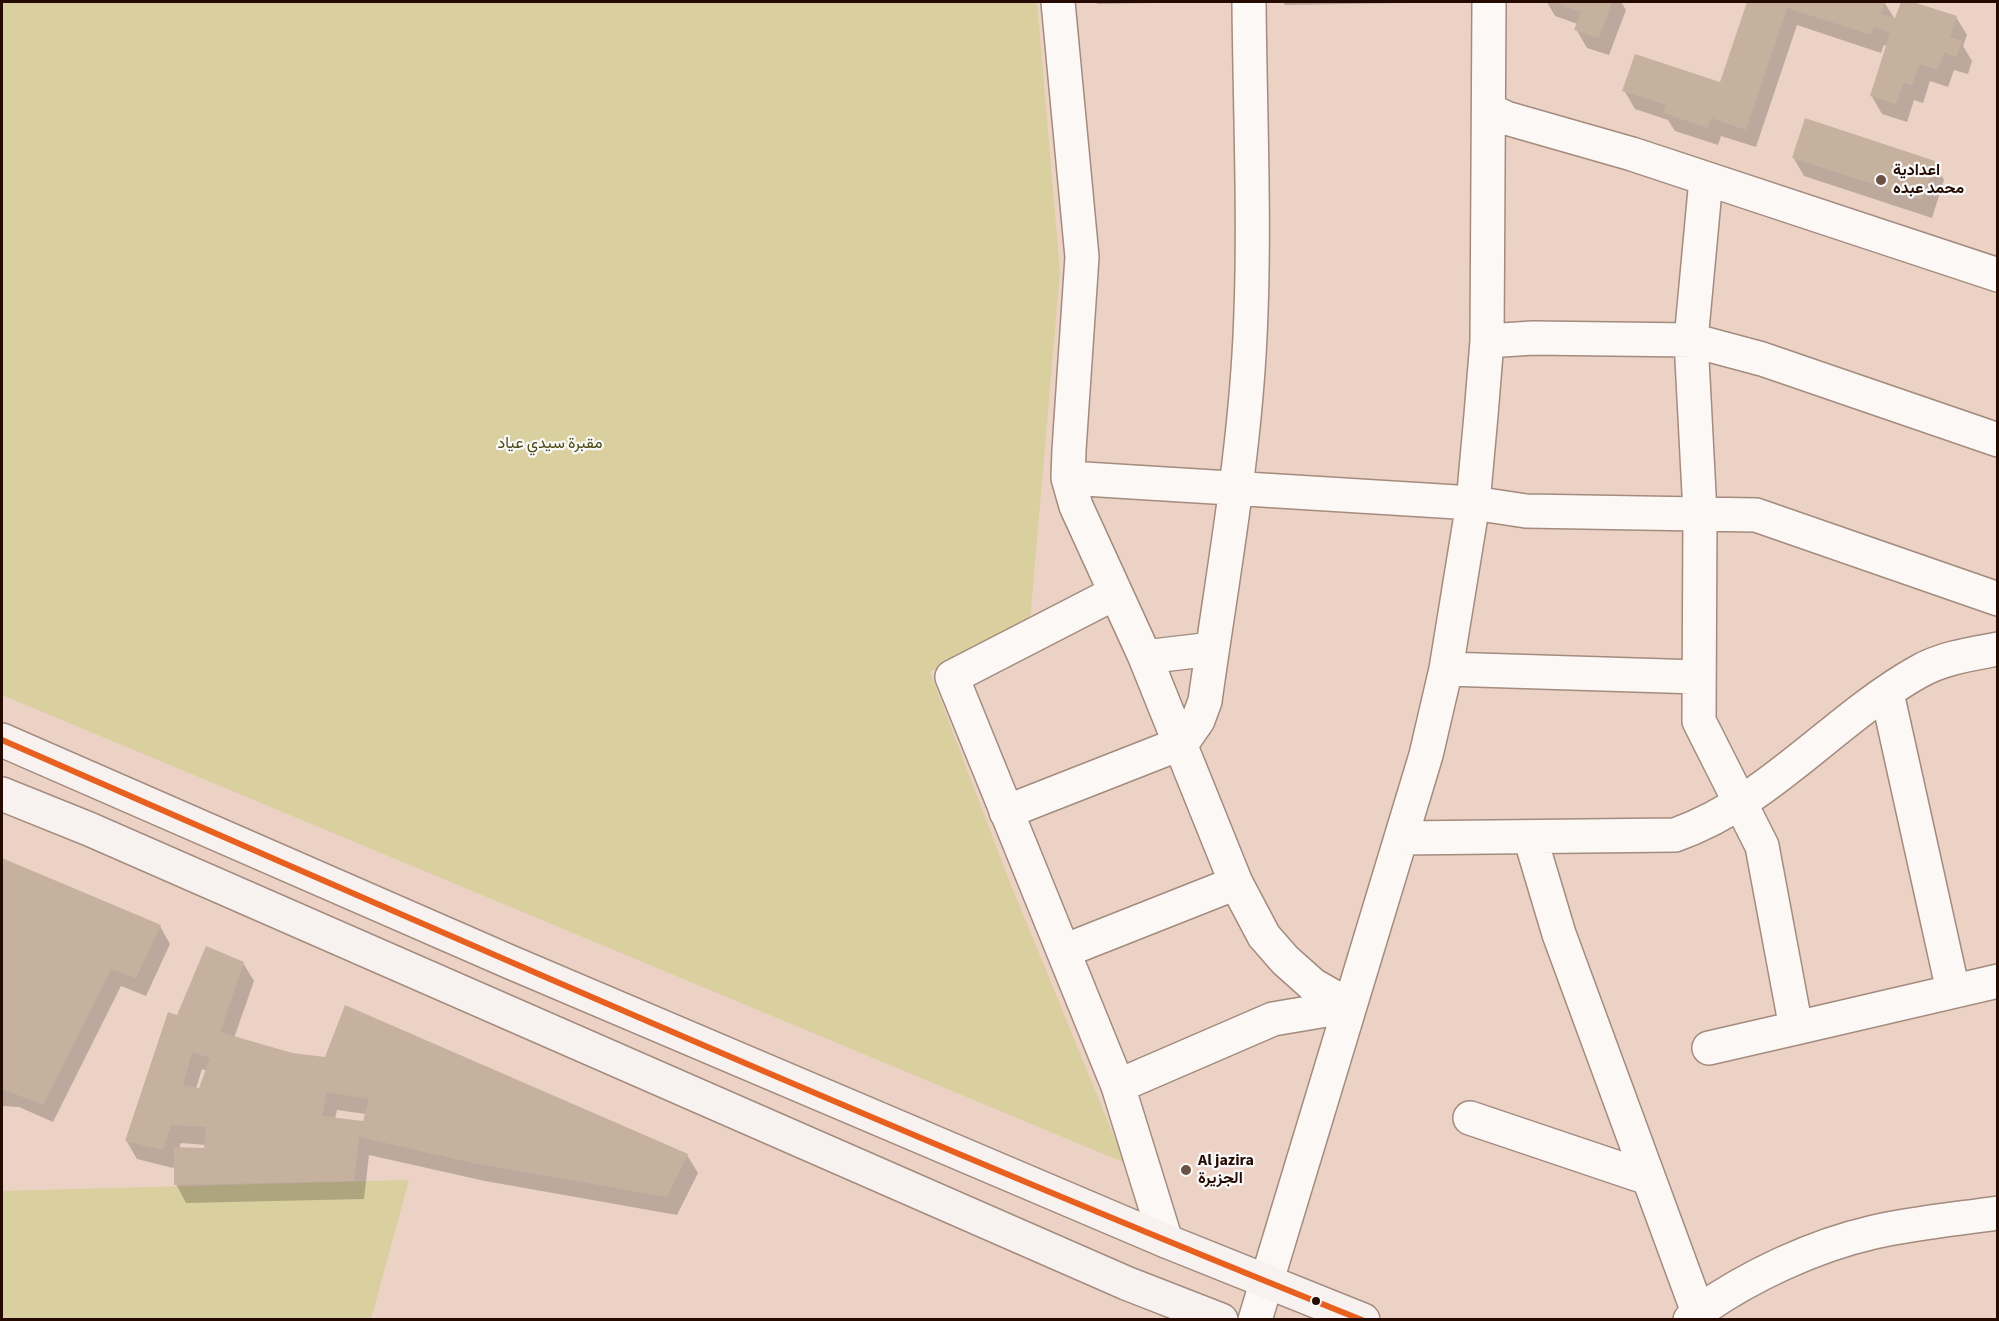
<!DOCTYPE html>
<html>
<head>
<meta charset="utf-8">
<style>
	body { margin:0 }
	#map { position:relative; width:1999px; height:1321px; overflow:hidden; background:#ebd2c5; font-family:"Source Sans 3",sans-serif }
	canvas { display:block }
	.frame { position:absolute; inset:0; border:3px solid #240a00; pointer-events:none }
</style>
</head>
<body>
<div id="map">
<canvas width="1999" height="1321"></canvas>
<div class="frame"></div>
</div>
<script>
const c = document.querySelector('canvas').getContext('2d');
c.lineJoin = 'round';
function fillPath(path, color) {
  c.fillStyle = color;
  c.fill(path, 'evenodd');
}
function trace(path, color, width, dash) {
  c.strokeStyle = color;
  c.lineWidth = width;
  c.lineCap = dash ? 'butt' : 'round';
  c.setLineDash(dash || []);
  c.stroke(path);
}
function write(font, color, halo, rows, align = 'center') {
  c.font = font + ' "Source Sans 3",Vazirmatn,sans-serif';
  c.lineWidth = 4.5;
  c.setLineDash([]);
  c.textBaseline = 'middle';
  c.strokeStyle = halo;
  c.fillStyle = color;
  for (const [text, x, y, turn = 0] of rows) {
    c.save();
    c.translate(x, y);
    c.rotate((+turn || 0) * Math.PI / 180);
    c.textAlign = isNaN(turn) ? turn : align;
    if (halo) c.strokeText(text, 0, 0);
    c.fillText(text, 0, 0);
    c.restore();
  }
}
const green = new Path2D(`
	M2,2H1037L1060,272L1030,621L930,672L1009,880L1125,1163L2,695Z
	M409,1180L371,1319H2V1191Z`);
const shadow = new Path2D(`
	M1096,2H1213L1097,4Z
	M1283,2H1468L1285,5Z
	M1547,2H1621L1626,10L1609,55L1587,48L1576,29L1578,24L1555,16Z
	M1748,2H1884L1896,21L1902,2H1908L1956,17L1967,35L1963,46L1972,61L1968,74L1954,70L1948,87L1930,81L1923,103L1914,100L1907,122L1882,114L1871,95L1888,46L1884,45L1881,53L1797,25L1756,147L1721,136L1718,145L1675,131L1668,120L1635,109L1624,90L1721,84Z
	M1793,157L1934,162L1944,180L1932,218L1804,176Z
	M2,861L160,926L170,944L146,996L121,986L53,1122L19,1107L2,1106Z
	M243,963L254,981L234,1038L687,1155L698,1173L677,1215L485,1181L369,1155L364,1199L186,1203L176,1184V1163L173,1168L137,1159L126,1140L177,1017ZM202,1069L207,1071L200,1089H196ZM337,1110L366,1114L364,1123L335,1119ZM181,1143L206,1145V1149H179Z`);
const building = new Path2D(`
	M1554,2H1612L1599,38L1574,30L1581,12Z
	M1747,2H1885L1881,14L1895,18L1901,2H1913L1957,16L1950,37L1962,41L1957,57L1944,52L1938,70L1920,64L1912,85L1903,83L1896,104L1870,96L1890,33L1874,27L1871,35L1787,8L1746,130L1711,118L1708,128L1663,113L1666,105L1622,91L1635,54L1720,82Z
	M1805,118L1935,161L1922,200L1792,158Z
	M2,858L161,925L136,978L111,969L43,1105L2,1089Z
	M206,946L244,962L220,1032L292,1053L325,1057L345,1005L688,1154L667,1197L473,1163L359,1137L354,1181L174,1185V1147L204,1148L206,1127L171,1125L163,1150L125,1141L168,1012L177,1015ZM192,1052L210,1058L199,1088L183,1085ZM327,1092L369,1099L363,1121L322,1116Z`);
const street = new Path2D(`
	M1058,2L1082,257L1069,450L1068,478L1076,506L1145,657L1236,883L1264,936L1285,960L1313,985L1350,1006
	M1489,110L1506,118L1632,154L1998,275
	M1706,179L1691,340L1700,513L1699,721L1762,846L1796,1028L1998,981
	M1487,341L1533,338L1691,340L1762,359L1998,440
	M1068,478L1473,503L1526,511L1756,515L1998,599
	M1115,593L952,677L1118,1086L1166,1241
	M1145,657L1212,649
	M1446,669L1698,677
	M1887,693L1953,991
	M1006,812L1182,743L1198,720L1205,701C1221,586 1242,471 1249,355C1256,238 1250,119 1249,2
	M1530,837L1559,934L1698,1312L1690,1320
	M1402,838L1675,835C1769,802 1833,720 1918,672C1942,658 1971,654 1998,649
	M1064,951L1236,883
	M1709,1048L1796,1028
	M1118,1086L1273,1019L1350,1006
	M1470,1118L1648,1178
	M1698,1312C1749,1276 1813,1246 1874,1232C1914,1223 1957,1219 1998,1213
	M1255,1320L1426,755L1446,669L1473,503L1481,415L1487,341L1489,2`);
const secondary = new Path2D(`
	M2,740L510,962L1166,1241L1363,1320
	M2,794L89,829L1126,1283L1221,1320`);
const bus1 = new Path2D(`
	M2,740C453,937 904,1136 1362,1320`);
const markers = [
	[1881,180,6,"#6a5045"],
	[1186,1170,6,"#6a5045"],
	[1316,1301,5,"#240a00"]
];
const poiNames = [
	["اعدادية",1893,171],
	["محمد عبده",1893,189],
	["Al jazira",1198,1161],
	["الجزيرة",1198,1179]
];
const parkNames = [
	["مقبرة سيدي عياد",550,444]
];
fillPath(green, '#dacf9e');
fillPath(shadow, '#0003');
fillPath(building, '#c6b19f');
trace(street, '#a38b7e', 36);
trace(secondary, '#a38b7e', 36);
trace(street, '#fcf8f6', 33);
trace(secondary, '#f7f1f0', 33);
trace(bus1, '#e86020', 6);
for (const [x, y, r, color] of markers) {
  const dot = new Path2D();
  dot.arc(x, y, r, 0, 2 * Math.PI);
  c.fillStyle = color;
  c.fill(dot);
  trace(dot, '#f9f9f9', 2);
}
write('bold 16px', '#240a00', '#f9f9f9', poiNames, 'left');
write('16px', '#4a4a12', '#f9f9f9', parkNames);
</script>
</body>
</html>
